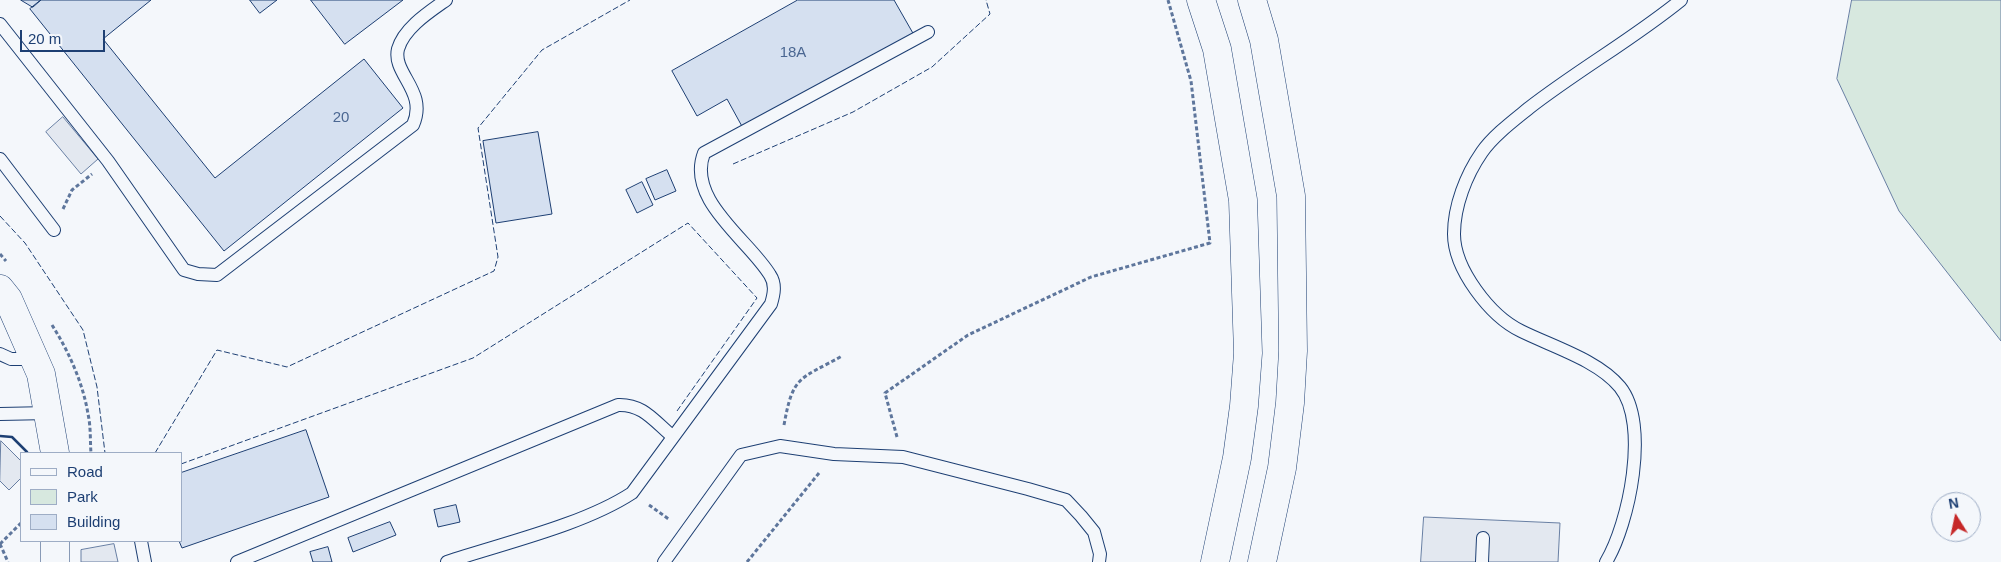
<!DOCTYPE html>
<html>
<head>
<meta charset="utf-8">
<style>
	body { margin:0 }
	#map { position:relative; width:2001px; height:562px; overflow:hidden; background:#f4f7fb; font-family:Arial,sans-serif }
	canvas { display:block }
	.legend { position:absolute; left:20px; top:452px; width:162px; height:90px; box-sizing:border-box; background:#f4f7fb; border:1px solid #9eadc5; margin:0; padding:6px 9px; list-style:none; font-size:15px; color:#1d3f73 }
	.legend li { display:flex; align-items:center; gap:10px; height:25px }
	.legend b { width:25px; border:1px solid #9eadc5 }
	.north { position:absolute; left:1931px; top:492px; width:50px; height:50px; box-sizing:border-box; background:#f4f7fb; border:1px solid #9eadc5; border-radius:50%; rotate:350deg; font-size:14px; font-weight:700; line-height:20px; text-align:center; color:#1d3f73 }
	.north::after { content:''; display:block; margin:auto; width:18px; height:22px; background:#c62828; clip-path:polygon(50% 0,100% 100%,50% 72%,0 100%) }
	.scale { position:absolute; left:20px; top:30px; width:85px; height:22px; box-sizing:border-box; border:2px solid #1d3f73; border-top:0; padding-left:6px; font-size:15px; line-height:18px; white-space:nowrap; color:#1d3f73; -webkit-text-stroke:4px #f4f7fb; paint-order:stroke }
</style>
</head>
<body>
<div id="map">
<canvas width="2001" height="562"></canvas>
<ul class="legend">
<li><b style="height:6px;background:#f4f7fb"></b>Road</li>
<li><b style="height:14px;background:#d7e8df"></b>Park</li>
<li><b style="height:14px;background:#d5e0f0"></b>Building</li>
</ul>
<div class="north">N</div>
<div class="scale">20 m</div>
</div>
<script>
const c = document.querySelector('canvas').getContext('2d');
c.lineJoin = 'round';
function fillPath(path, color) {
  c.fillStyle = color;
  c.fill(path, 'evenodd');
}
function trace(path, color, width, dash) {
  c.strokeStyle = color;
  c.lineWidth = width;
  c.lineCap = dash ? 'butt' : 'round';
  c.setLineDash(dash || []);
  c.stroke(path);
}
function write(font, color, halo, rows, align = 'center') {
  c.font = font + ' Arial,sans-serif';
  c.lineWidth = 4;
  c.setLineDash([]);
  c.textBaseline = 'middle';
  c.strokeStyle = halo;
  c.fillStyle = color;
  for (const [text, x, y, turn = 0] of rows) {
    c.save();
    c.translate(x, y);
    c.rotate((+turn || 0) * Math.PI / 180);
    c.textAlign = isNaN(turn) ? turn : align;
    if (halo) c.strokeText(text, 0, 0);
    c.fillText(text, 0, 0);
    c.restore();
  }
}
const green = new Path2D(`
	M1852,0H2001V341L1899,211L1837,79Z`);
const parking = new Path2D(`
	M63,117L98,159L81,174L46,132Z
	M1,441L21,461V478L9,490L0,481Z
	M1424,517L1560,523L1558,562H1421Z
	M114,544L118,562H81V550Z`);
const building = new Path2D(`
	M21,0H41L33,7Z
	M41,0H151L103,39L215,178L364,59L403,108L224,251L30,9Z
	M250,0H277L260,13Z
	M311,0H403L345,44Z
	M798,0H894L914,35L744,130L727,99L697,116L672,71Z
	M538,132L552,214L496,223L483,141Z
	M667,170L676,191L655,200L646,179Z
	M642,182L653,205L637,213L626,190Z
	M306,430L329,497L182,548L179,541H181V473Z
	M456,505L460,522L438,527L434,510Z
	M390,522L396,535L353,552L348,538Z
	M328,547L332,562H313L310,552Z`);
const path = new Path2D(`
	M63,209L72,190L92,174
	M0,254L6,261
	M52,325C69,352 83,383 88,414C91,427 90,441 91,453
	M784,425C793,375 799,380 842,356
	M897,437L885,393L968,335L1091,277L1210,243L1191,81L1168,0
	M649,505L670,520
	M0,544L21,523
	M0,544L8,562
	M747,562L819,473`);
const service = new Path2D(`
	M0,24L108,161L184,270L198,274L217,275L413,125C428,91 392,74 398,49C404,28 429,12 446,0
	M0,159L54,230
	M0,354L11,359H35
	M0,414L49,413
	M141,541L145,562
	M237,562L618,405C643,404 654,421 672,436
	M447,562C504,543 583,525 632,493L771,304C774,294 776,284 770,275C749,240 686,200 704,153L928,32
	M664,562L741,455L780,446L834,454L903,457L1028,489L1066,500L1081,516L1094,532L1100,554L1099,562
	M1482,562L1483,538
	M1606,562C1629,524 1650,424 1620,387C1598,360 1551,346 1521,331C1490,316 1454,269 1454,234C1454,206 1466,175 1482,152C1493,136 1513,121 1529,108C1578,70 1633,39 1681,0`);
const secondary = new Path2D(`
	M0,289L8,299L41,374L55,453
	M55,562V541`);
const trunk = new Path2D(`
	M1201,0L1217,49L1243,200L1248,353L1244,406L1237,458L1215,562
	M1252,0L1264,40L1291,196L1293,351L1290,403L1282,468L1262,562`);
const fence = new Path2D(`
	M733,164L853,112L932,67L990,14L986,0
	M0,216L25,243L83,330L97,387L105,453
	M155,453L217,350L287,367L494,271L498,257L478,128L542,50L630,0
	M181,464L473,358L688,223L757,298L677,411`);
const wall = new Path2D(`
	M0,436L12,437L27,452`);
const numberNames = [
	["18А",793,53],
	["20",341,118]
];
fillPath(green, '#d7e8df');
trace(green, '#687fa3', 1);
fillPath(parking, '#e3e8f0');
trace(parking, '#687fa3', 1);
fillPath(building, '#d5e0f0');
trace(building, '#1d3f73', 1);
trace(service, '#1d3f73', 14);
trace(secondary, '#1d3f73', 29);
trace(trunk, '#1d3f73', 29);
trace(path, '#5e769c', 3, [4, 2.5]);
trace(service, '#f4f7fb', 12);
trace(secondary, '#f4f7fb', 28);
trace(trunk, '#f4f7fb', 28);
trace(fence, '#1d3f73', 1, [6, 2.5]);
trace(wall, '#1d3f73', 2.5);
write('15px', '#4b6792', null, numberNames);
</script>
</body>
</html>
